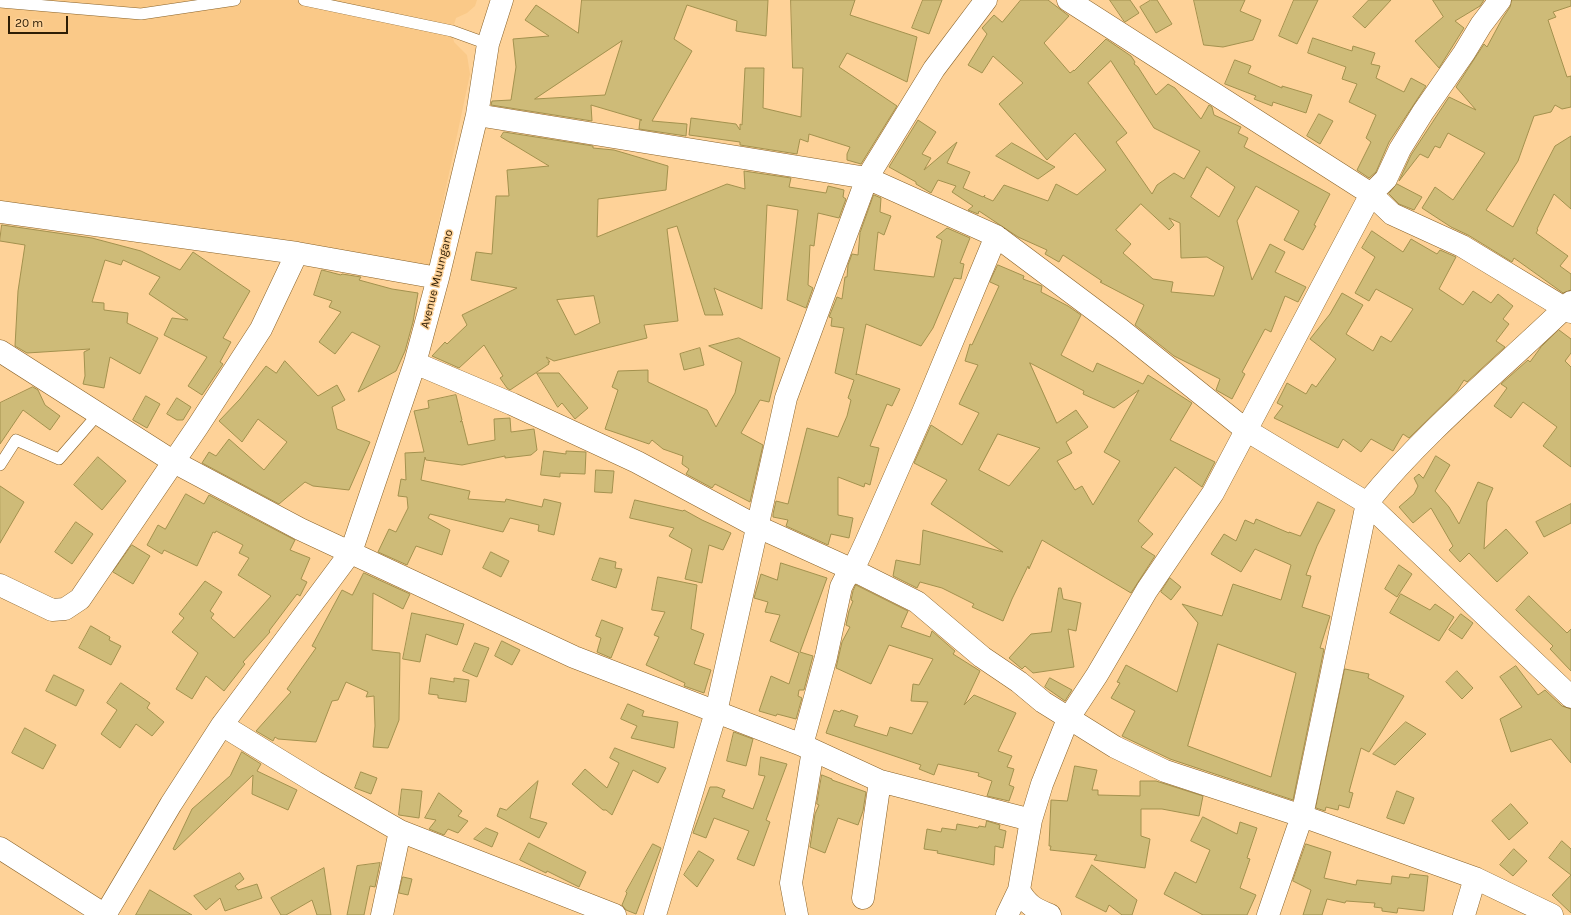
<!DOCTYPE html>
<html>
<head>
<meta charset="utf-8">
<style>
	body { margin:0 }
	#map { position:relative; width:1571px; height:915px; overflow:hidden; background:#fed298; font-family:Karla,sans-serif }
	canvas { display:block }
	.scale { position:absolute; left:8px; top:16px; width:60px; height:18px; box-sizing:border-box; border:2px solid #2d1d05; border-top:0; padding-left:5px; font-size:12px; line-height:14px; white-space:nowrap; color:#2d1d05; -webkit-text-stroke:3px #fed298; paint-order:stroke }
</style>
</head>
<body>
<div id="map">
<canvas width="1571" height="915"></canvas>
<div class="scale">20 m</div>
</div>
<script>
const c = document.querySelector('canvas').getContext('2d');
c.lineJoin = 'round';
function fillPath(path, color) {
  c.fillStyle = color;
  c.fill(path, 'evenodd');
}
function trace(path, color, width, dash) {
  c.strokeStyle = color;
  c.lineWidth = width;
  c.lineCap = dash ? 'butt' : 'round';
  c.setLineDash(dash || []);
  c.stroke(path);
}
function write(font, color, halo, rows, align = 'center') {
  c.font = font + ' Karla,sans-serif';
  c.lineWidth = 3;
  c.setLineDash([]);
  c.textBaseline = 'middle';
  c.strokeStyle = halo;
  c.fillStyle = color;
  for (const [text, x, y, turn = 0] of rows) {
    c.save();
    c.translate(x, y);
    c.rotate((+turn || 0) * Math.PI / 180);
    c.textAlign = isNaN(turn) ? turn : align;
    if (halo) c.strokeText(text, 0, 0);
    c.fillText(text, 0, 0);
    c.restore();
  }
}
const built = new Path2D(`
	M0,0H477L475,6L467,13L456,18L452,31L454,42L467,55L470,74L429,268L0,203Z`);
const building = new Path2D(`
	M582,0H768L766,36L736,31L737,21L687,5L674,39L692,51L652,121L687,124L686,136L639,129L640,120H642L591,105L592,121L491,105L492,101L511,100L516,67L513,39L549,36L525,20L536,5L578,33ZM622,41L605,95L535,99Z
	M791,0H855L850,15L917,37L907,82L847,53L839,67L897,106L861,164L847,160V154L850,147L809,134L808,142L800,139L797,154L740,145V142L689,135L691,118L736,124L740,130V124L742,125L745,68H764L763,108L801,117L803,68H793Z
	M923,0H942L929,34L912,28Z
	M1021,0H1048L1069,16L1044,43L1070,73L1074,70V71L1106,39L1131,56L1135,62L1134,64L1138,67L1156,95L1168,84L1175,88L1201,119L1209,105L1212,107L1214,115L1241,127L1238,133L1248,138L1244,147L1330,194L1314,225L1316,226L1303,250L1284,240L1299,211L1256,186L1237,221L1252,280L1270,244L1285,252L1275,272L1306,287L1298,302L1285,296L1271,332L1265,329L1242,372L1245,374L1232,399L1216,390L1220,379L1174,356L1135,325L1144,305L1100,282L1102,281L1063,255L1059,262L1045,254L1047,250L1018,237L979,211L978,214L968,210L973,206L952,192L956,186L938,180L931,193L916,184V182L889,167L918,120L936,132L922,154L931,158L924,170L957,142L947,163L970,172L963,188L983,197L985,195L984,197L993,201L1004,185L1048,201L1056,184L1077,195L1106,170L1075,133L1047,160L999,104L1023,83L993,56L982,73L968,65L987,34L982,28L994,15L1002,22ZM1111,61L1154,128L1200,151L1184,179L1174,173L1157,185L1152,194L1116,142L1127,133L1088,83ZM1207,167L1235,187L1219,217L1191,197ZM1141,204L1169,230L1174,225L1169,218L1180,223L1181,258L1207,257L1224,267L1214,296L1171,292L1173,282L1153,279L1123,253L1131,244L1116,230Z
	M1110,0H1130L1139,13L1125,22Z
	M1151,0H1157L1172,24L1156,33L1140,7Z
	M1194,0H1245L1240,11L1261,20L1253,40L1223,47L1204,45Z
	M1294,0H1318L1297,44L1279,36Z
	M1369,0H1391L1365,28L1353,17Z
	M1433,0H1484L1480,6L1455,21L1464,28L1439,68L1415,41L1443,17Z
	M1512,0H1571V6L1553,12L1556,17L1548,20L1567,77L1571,76V107L1562,109L1555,105L1551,112L1534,116L1518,161L1486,210L1513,227L1555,146L1571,136V209L1554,194L1537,229L1538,230L1536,233L1568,256L1560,266L1571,274V290L1563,293L1514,258L1512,262L1468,235L1451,227L1422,208L1435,187L1453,200L1485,153L1448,133L1440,148L1435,146L1428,158L1420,154L1399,181L1411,155L1449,97L1476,110L1456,87L1484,44L1487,47L1502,19L1510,7Z
	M1313,38L1352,51L1353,46L1375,53L1371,64L1380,66L1376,78L1404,92L1411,78L1426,86L1389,142L1376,172L1369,178L1357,170L1371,142L1366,138L1376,115L1349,102L1357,84L1342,79L1346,67L1308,53Z
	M1235,60L1251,66L1248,73L1282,88V86L1312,95L1306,113L1273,102L1272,106L1254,99L1256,96L1225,84Z
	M1319,114L1333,121L1320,144L1307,136Z
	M504,132L593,146V148L614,150L668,166L666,190L598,199L597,237L727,184L745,189L744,171L791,178L789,187L826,193L828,186L844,190L843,197L846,199L839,218L818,213L814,246L810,245L808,285L813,288L806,308L787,300L798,210L767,205L762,309L714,288L723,315H705L677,226L667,229L678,321L644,325L647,338L554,361L546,357L550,362H548L549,364L510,390L507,388L500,378L503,376L484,345L459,368L432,356L445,342L447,344L467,325L462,315L517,288L471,280L476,252L492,254L496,196H509L507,170L549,166L501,137ZM594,296L600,323L575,335L557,300Z
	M1012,143L1055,167L1038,179L996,156Z
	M1397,184L1422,197L1414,210L1399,204L1389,194Z
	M874,195L881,198L880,212L891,216L884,235L878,232L874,270L934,277L942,240L936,237L947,228L970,238L960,263L964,264L961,279L954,278L933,328L921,346L866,324L856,375L857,374L900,389L892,406L887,404L870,446L879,448L870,485L865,483L864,487L838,477V515L853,518L849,538L831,534L828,545L786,526L788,520L773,517V514L776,501L788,504L807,428L838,437L847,416L851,400L848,398L854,380L835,373L844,328L831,326L832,318L829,317L837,297L842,299L845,277H847L848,265L852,254L858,255L860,233Z
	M2,225L92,238L141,251L180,270L193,252L250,291L223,338L231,342L220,362L223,364L202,395L188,386L207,357L164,335L172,318L188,320L149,294L160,277L123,260L121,265L105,260L92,302L104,303V310L128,313L127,323L158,338L140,374L110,357L104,388L83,384L85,376L84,352L90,349L27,353L15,346L18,291L25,245L0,241Z
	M1372,231L1403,252L1411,239L1437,254L1440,250L1456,257L1439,289L1463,305L1473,291L1491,303L1498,294L1513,306L1503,319L1509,324L1496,341L1505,347L1467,382L1464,380L1457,391L1409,438L1403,434L1393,451L1371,439L1361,452L1343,439L1338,448L1274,418L1283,406L1277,403L1287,383L1306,394L1312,384L1316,387L1336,359L1310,339L1330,314L1342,293L1363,305L1346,334L1373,351L1381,336L1391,342L1413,309L1376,289L1369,301L1355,293L1375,257L1362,248Z
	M998,265L1024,276L1023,279L1042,286L1041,292L1068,306L1081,315L1061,355L1093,372L1097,363L1143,384L1148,375L1192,403L1170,440L1215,462L1202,487L1175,467L1138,521L1153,534L1141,547L1155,556L1131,593L1042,540L1029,569L1028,566L1012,599L1003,621L972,607L974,604L942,588L920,582L917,588L893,576L896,560L920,565L923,530L1003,552L931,504L947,480L914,463L931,425L962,445L979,413L959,404L978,365L965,361L970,344L972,345L999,286L990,282ZM1030,363L1084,391L1083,394L1114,408L1139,390L1104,452L1120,461L1093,505L1082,486L1075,490L1057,461L1072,453L1066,442L1088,427L1076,410L1057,423ZM998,434L1040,448L1009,486L979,470Z
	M322,270L341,275L342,274L361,277L359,280L392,289L418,293L413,322L405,351L396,371L358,392L380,346L352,332L335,354L319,342L341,312L329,307L332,301L314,295Z
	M1559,330L1571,339V353L1565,361L1571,367V467L1543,446L1557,427L1523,402L1511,418L1494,406L1507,388L1501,384L1528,360L1530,362L1541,347Z
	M739,338L780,358L769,402L760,400L741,433L763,445L750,502L715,484L712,488L686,474L689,469L682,464L683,456L663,449L652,440L649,444L605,429L618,390L612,387L618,371L648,370V382L707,410L716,427L735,393L742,362L709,346Z
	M700,348L704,365L684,370L680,354Z
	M285,361L318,396L337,385L345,400L332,407L337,429L370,442L349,490L313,486L305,482L279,504L202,463L209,452L216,456L229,439L264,470L287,442L258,419L242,442L219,421L240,399L266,366L276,373Z
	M537,373H559L588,408L575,419L562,403L558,407Z
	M33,387L38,390L45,405L60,416L50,430L23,410L0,444V403Z
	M456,395L462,420L460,422L462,421L468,445L495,440L494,419L510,418L511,432L534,429L537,450L531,455L505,458V456L462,465L426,460L425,457L421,480L470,491L468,499L505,502L506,499L542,507L544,499L561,503L554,535L538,531L539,525L510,518L503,532L430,514L428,518L450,530L442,555L416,546L407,565L378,552L389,529L396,532L408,508L407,497L398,496L401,479L406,480L405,453L424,452L414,411L429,408L428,401Z
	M146,396L160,404L147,428L133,420Z
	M177,398L191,407L183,420H177L167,414Z
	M544,451L566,454V451L586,452L585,474L560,473V477L541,475Z
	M1436,456L1450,465L1435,491L1449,507L1459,524L1478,482L1493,488L1487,502L1484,549L1506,529L1528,553L1497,582L1469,553L1460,562L1449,550L1453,546L1431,508L1413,523L1399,507L1414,494L1418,486L1414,478L1419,474L1423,478Z
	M98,457L126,481L102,510L74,485Z
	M596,470L614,471L612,493L595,492Z
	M0,486L24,502L0,543Z
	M186,494L204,504L209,495L295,540L290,550L310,558L301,579L307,582L300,596L297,594L269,631L270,632L243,662L245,664L224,691L206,676L192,699L176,689L198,653L172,632L184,618L179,614L205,581L222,592L210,611L214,614L211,618L234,638L271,596L238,575L249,558L239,553L243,545L216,531L215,533L213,532L197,566L164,550L162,554L147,545L158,525L165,529Z
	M635,500L683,511L684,510L702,520L731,533L723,550L709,545L702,583L685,579L692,549L669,536L674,528L630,518Z
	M1318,502L1335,510L1317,546L1306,575L1311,576L1302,607L1330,616L1320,648L1324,649L1293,800L1170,759L1122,736L1135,711L1111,698L1120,683L1117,682L1126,665L1177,692L1198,623L1182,604L1222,616L1233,584L1281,600L1291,565L1255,549L1241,572L1211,554L1224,534L1236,541L1245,520L1254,524L1256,519L1289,533V532L1300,536ZM1218,644L1296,673L1271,777L1188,746Z
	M1571,504V523L1544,537L1536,522Z
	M76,522L93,534L72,564L55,552Z
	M132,545L150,556L133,584L113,572Z
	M491,552L509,561L501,577L483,568Z
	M600,558L616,562L615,568L622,569L616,588L592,580Z
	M781,563L827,578L800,652L813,656L804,690H799L798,696L802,698L796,719L777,714L776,716L759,711L771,676L789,684L799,653L770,641L780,615L765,612L768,602L754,598L761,574L777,580Z
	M1399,565L1412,574L1397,597L1385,589Z
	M364,573L410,594L403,609L373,593L372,650L400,653L399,720L388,748L373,747L375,726L374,696L366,697L368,692L346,682L338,700L332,701L316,742L278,739L275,737L273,741L256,731L291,692L287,689L316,648L312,646L342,590L352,595Z
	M658,577L697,585L691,629L704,634L694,664L711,670L704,693L684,686L685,683L646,665L659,637L654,635L665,612L652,610Z
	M1170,578L1181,587L1171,600L1161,592Z
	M856,585L908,611L901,627L930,637L932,631L955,651L953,654L980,671L964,705L974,695L1016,713L998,751L1012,756L1007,767L1014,769L1009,785L1014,787L1009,801L987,796L992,781L978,776L979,773L938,764L934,775L919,769L921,765L826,733L834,710L840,712L841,710L858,716L854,726L887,736L890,727L912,734L928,702L911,701L913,684L919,685L933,659L889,645L871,684L836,668L842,642L850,627L846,625L849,611L853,601L851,600L853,591Z
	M1059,588H1061L1063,599L1081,603L1076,631L1068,629L1074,667L1033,673L1025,666L1022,669L1009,658L1031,634L1051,632Z
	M1401,594L1430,610L1435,604L1454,617L1439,641L1390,613Z
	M1529,596L1567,633L1571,629V671L1550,649L1553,646L1516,610Z
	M412,613L464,624L457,645L426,634L420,662L403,659Z
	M1461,614L1473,623L1462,639L1449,630Z
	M602,620L623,628L611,658L597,652L601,638L596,636Z
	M91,626L110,637L109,640L121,646L111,665L79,648Z
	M502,641L520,650L512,665L495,656Z
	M475,643L489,648L477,677L463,671Z
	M1516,666L1538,695L1545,690L1562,706L1571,709V763L1551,739L1511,752L1500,719L1522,707L1500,677Z
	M1345,669L1369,674L1368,678L1404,696L1369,752L1361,748L1349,792L1353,793L1349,808L1339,805L1338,810L1326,807L1325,811L1316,808Z
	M1457,671L1473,688L1462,699L1446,682Z
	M54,675L84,690L76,706L46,691Z
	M431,678L454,682V678L469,680L466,702L438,698V695L429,694Z
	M1050,678L1072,690L1065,701L1045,687Z
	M121,683L150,703L147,708L164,722L152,736L136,724L120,748L101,734L117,710L107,703Z
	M628,704L644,711L642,716L678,722L674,748L631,738L637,726L621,719Z
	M1406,722L1426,734L1395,765L1373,754Z
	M25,728L56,745L43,769L12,753Z
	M734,732L753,739L746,766L727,761Z
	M615,748L666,768L658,783L633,770L612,815L606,810H603L572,784L585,769L607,788L619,763L610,758Z
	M242,752L261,764L257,771L297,790L288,810L252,794L253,775L175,850L173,849L192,809L230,776Z
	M761,757L787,764L766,820L770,822L754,866L737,859L749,831L714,818L706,838L693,833L710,787H717L725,790L722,797L753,809L765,776L759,775Z
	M1075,766L1097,770L1092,790H1098V795L1140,796V781H1156L1203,796L1199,816L1162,809H1141V836L1150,839L1145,868L1094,860L1097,855L1050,850L1051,846H1049L1051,800L1067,801Z
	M361,772L377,778L371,794L355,788Z
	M822,775L832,779V780L866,792L863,811L858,825L838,818L825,853L810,847L815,814L819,805L817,804Z
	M538,781L530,818L547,823L539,838L497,816L500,808L506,810Z
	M402,789L422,791L419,818L399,815Z
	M1397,791L1414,798L1404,824L1387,818Z
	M439,793L462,811L458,816L468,821L458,833L448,829L444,835L429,829L436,820L425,818Z
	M1511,804L1528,823L1509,840L1492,821Z
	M1203,817L1237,834L1240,822L1257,828L1247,858L1250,859L1240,888L1256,895L1247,915H1203L1164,894L1175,872L1196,883L1210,850L1191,841Z
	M987,821L1000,825L999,829L1006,831L1003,848L995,846L994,865L937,853L938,851L924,849L927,829L941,832L942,828L956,830L957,824L978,828L979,826L985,827Z
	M486,828L498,833L492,847L474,839Z
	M1562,841L1571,849V913L1552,895L1571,875L1549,858Z
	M529,843L586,872L579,887L547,871L546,873L520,860Z
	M653,844L661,848L636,914L626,910L622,905L627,893L626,892Z
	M1306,844L1331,852L1324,878L1356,885L1357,880L1391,884L1392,876L1409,878L1410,874L1428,876L1424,911L1398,908L1397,913L1382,911V908L1374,907L1375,903L1346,901L1345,903L1327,899L1322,915H1303L1311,890L1293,881Z
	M1514,849L1527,861L1513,876L1500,865Z
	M699,851L714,860L697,887L684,875Z
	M380,863L375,887L370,886L364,915H347L357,866Z
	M1092,865L1137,900L1132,915H1122L1109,905L1106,912L1076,897Z
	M324,868L331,915H317L312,900L286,915H281L271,898Z
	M240,873L244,879L235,886L238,890L257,884L262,898L225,911L220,898L206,910L194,896Z
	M403,877L412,879L408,895L399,893Z
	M150,890L192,915H136Z`);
const service = new Path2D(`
	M304,0L452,31L488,44
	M0,2L141,14L235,0
	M0,465L16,440L59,459L99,413`);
const minor = new Path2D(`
	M1068,0L1371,194L1392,214L1462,246L1571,312
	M477,115L867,178L996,236L1120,329L1246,430L1367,503L1571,697
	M0,212L297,253L438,278
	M0,351L174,462L300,529L574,657L802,745L880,781L1031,820
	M415,363L512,404L637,462L756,526L853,570L917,602L982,657L1019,682L1043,702L1115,747L1165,771L1302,816L1475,878L1552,915
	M0,585L52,610L65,609L80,599L198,426L261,329L297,253
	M222,725L315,782L400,831L615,915
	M802,745L826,657L841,587L845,579L853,570L866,542L923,412L996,236
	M0,848L105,915
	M1019,890C1027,905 1035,909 1050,915
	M863,898L880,781
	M105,915L171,804L222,725L351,552L415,363L438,278L477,115L488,44L502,0
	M382,915L400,831
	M655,915L716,712L786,398L867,178L934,69L986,0
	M797,915L791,883L813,750
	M1007,915L1019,890L1031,820L1042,784L1068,719L1097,675L1147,590L1213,493L1371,194L1386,179L1400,149L1423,112L1464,53L1481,25L1500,0
	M1268,915L1302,816L1367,503C1427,429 1503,368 1571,302
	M1464,915L1475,878`);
const streetNames = [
	["Avenue Muungano",437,279,-76]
];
fillPath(built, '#fac988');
fillPath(building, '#cebb78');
trace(building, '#a3914e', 1);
trace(service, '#896228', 12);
trace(minor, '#896228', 23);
trace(service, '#fff', 11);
trace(minor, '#fff', 22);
write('12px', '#2d1d05', '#fed298', streetNames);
</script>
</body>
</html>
